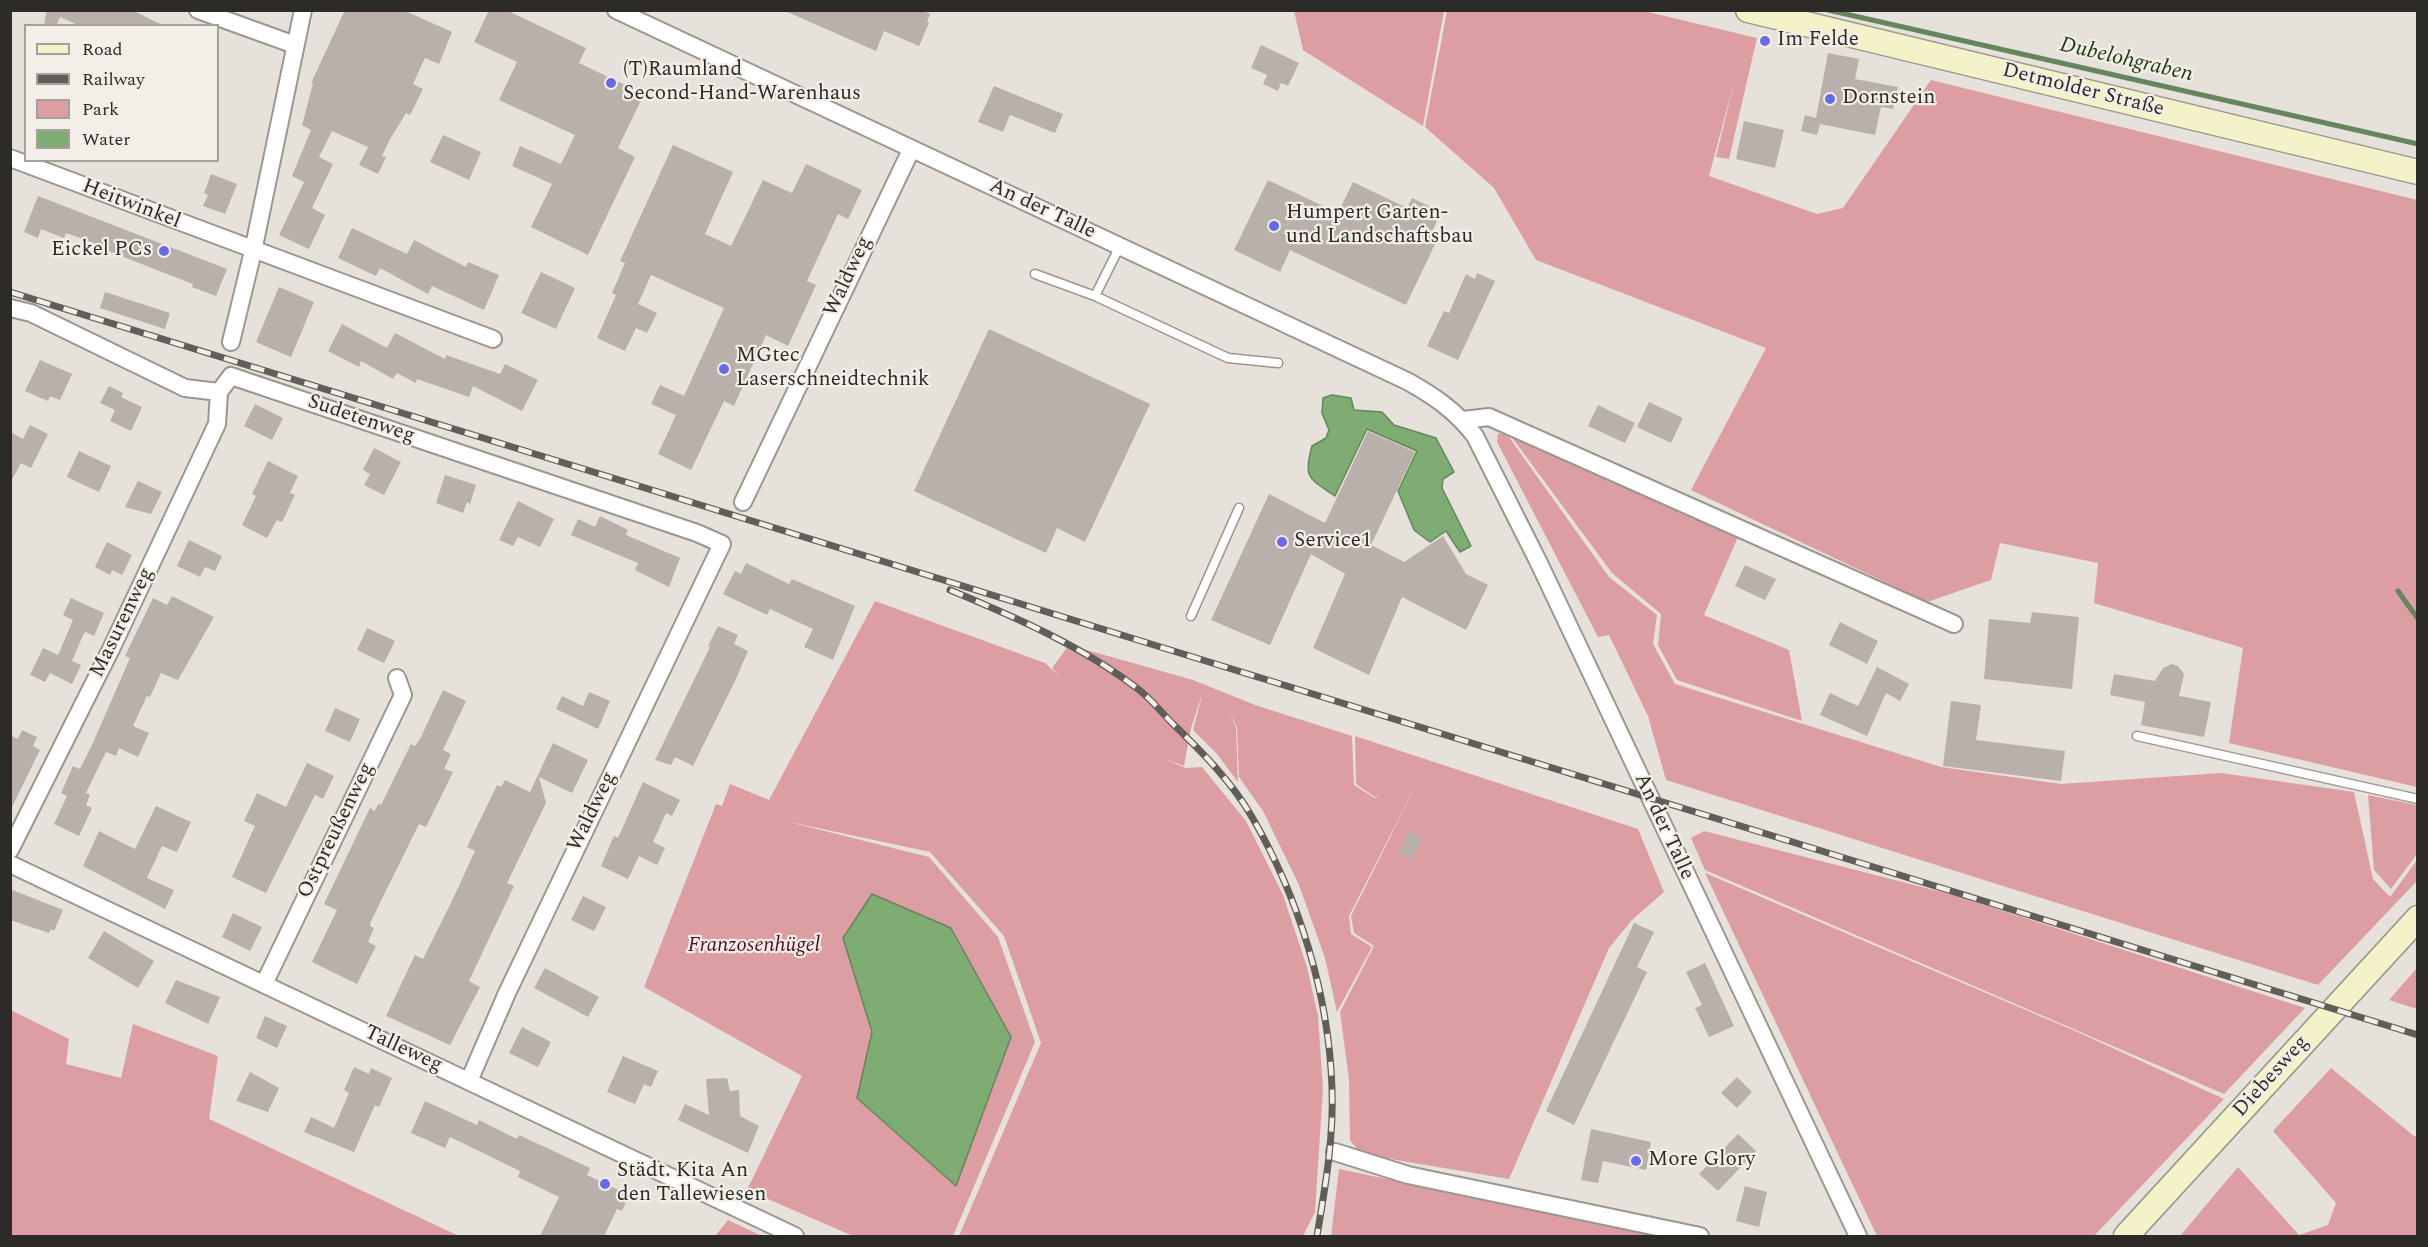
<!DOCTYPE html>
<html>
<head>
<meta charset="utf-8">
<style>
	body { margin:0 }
	#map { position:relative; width:2428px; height:1247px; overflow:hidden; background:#e6e1da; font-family:Spectral,serif }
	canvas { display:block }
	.frame { position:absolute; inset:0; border:12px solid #2d2b28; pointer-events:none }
	.legend { position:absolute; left:24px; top:24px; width:195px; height:138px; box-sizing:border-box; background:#f3eee7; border:2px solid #a4a09b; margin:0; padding:8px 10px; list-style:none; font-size:18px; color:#2d2b28 }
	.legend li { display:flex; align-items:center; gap:12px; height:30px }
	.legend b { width:30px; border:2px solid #a4a09b }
</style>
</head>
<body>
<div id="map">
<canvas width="2428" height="1247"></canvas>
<div class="frame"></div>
<ul class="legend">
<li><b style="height:8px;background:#f3f2c8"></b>Road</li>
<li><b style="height:8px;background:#615e5a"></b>Railway</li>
<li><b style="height:16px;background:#dd9ea3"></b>Park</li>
<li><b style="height:16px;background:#7fac72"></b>Water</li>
</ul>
</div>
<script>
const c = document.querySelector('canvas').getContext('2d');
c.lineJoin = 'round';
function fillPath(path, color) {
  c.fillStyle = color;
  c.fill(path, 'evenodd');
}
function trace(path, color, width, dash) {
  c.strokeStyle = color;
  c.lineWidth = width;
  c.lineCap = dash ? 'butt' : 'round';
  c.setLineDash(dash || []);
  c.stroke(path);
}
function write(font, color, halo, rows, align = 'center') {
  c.font = font + ' Spectral,serif';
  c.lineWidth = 4.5;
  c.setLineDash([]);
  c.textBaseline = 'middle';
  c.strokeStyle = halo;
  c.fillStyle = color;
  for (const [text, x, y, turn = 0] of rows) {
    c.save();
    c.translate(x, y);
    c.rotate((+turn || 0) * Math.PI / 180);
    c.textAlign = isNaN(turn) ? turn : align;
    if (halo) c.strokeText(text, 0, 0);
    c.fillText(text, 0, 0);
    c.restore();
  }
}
const green = new Path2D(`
	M1294,11H1444L1423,126L1303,50Z
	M1447,11H1644L1757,38L1729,159L1716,157L1735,79L1709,176L1817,214L1843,208L1931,80L2417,200V787L2229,743L2243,648L2094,603L2098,563L2000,543L1991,580L1927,602L1691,490L1766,348L1536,260L1494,188L1425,127Z
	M1505,428L1738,537L1704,615L1789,650L1802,721L1677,680L1658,645L1661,614L1612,573Z
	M1506,433L1609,577L1657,615L1653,644L1675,684L1941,767L2061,784L2221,773L2354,792L2373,879L2390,897L2417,860V881L2318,985L1666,780L1648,716L1609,635L1598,637L1497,442L1498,434Z
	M875,601L1045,663L1060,677L1052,668L1069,645L1193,680L1255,705L1352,736L1354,785L1375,798L1379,796L1375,797L1356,784L1355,736L1638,829L1664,892L1632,920L1609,948L1509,1179L1361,1154L1350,1140L1349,1079L1340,1012L1374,946L1354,933L1351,916L1420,777L1349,916L1351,934L1372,947L1337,1012L1325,958L1299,885L1263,811L1239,777L1237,727L1229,712L1236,727L1238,782L1217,754L1193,730L1203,692L1191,728L1184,766L1162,758L1186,768L1202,767L1246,821L1283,895L1307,967L1318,1016L1323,1089L1315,1212L1303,1236H959L1041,1043L1004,936L930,852L785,821L929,857L998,937L1035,1042L953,1236H853L747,1190L802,1076L644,987L716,804L722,806L730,784L769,800ZM872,1032L955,1185L857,1098Z
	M2368,795L2417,805V854L2391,889L2374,870Z
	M1704,831L1953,895L2305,1008L2224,1094L1705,870L1691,838Z
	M1705,873L2082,1034L2224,1099L2094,1236H1877Z
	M2417,968V1009L2389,1000Z
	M11,1010L69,1039L66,1064L121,1078L133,1024L218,1056L209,1119L459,1236H11Z
	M2331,1068L2414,1136H2417V1236H2180L2238,1167L2299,1235L2328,1225L2336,1203L2273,1131Z
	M1339,1169L1659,1236H1331Z
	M728,1220L762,1236H715Z`);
const water = new Path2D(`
	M1332,395L1351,398L1354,410L1382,412L1394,425L1436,438L1454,472L1443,479L1442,488L1471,546L1460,552L1446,531L1430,542L1414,530L1398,491L1417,451L1367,429L1335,496C1309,478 1303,479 1312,446L1326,438L1329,430L1322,413L1323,398Z
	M872,894L951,928L1011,1037L956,1186L857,1098L872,1032L843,938Z`);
const stream = new Path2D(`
	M1828,10L2418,144
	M2398,591L2418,619`);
const building = new Path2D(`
	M47,10H132L164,26H80L60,17L56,26H50L44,23Z
	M345,10H403L452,32L439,64L425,58L413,84L423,89L410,115L406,113L389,141L382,156L386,157L378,174L359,165L368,147L332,131L319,157L333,164L312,208L325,215L309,249L279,235L304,182L292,176L311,130L302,125L313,84L311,83Z
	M489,10H506L586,48L579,63L644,94L618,148L635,157L588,255L531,227L552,184L512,166L520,146L561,164L575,135L499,100L517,62L474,42Z
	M922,10L930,14L927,22L929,23L919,46L884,31L876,51L785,11Z
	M1261,45L1299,63L1288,86L1281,83L1278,91L1263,84L1267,75L1251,68Z
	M1828,53L1859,59L1855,79L1898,87L1893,109L1881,107L1875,135L1820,124L1817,135L1801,131L1805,115L1816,118Z
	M994,86L1063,114L1055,133L1010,115L1003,132L978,122Z
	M1744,121L1784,130L1775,168L1736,159Z
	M443,135L481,152L469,180L430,162Z
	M673,145L733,172L705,234L731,246L763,180L792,193L806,164L862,190L848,219L838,214L807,281L816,285L788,346L766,335L734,406L724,401L691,470L658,454L676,415L651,404L660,385L684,396L724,308L651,275L638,304L657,313L647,333L636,328L625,351L597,338L616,295L612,293L625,263L620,261Z
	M211,174L237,184L225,214L203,206L208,195L204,193Z
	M1268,180L1338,213L1353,182L1407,208L1412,198L1441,212L1430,236L1437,240L1406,305L1290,250L1280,272L1234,250Z
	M38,196L227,269L216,296L192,287L193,284L108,251L105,257L91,252L94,243L66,233L64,238L41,229L38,238L24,232Z
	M352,228L407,254L414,240L466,267L468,262L499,275L484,310L432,286L428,294L380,268L376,276L338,258Z
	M541,272L575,288L556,329L521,313Z
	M1477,273L1495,281L1458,360L1427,346L1444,311L1449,313L1466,274L1475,279Z
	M279,287L314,302L291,357L256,342Z
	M105,292L170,313L165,329L100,308Z
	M342,324L387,348L395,333L445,359L446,355L500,374L505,364L538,380L522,411L473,386L469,397L417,379L416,383L397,373L393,379L361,361L359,367L328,351Z
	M989,329L1150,404L1085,542L1057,528L1046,553L914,491Z
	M40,360L72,374L60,400L50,396L48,401L25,391Z
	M109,386L123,393L121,397L142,407L131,431L110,421L115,410L100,403Z
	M1649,402L1683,418L1671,443L1637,427Z
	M255,404L283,418L272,440L244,426Z
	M1598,405L1635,423L1625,443L1588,426Z
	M30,425L48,434L31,468L21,463L10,483V432L23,439Z
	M1368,431L1415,452L1371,545L1404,562L1443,536L1466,574L1488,585L1466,630L1402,597L1369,675L1313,648L1345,574L1311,554L1270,645L1211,620L1269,494L1325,523Z
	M374,448L401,462L384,495L364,485L370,474L363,470Z
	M79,451L111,466L99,492L67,477Z
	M268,461L298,476L290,493L295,495L282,522L277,520L267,538L242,525L256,496L252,494Z
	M445,475L476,485L470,504L467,502L463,513L436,503Z
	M138,481L162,492L151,514L125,507Z
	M518,501L554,519L540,547L518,537L513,546L499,540Z
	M600,516L628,530L626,535L680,558L669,587L635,570L638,563L571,535L578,519L595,527Z
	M189,540L222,556L215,571L205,567L200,577L177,566Z
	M107,542L132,555L122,575L112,570L110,575L95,567Z
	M746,563L789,584L792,579L855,606L833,660L804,647L813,629L770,609L767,615L723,594L735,571L741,574Z
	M1745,565L1776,579L1765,600L1735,586Z
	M172,596L214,617L178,680L161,673L150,697L147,696L133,726L149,733L138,757L119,748L116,756L106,752L86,793L90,795L86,805L92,808L79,836L54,824L67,796L61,793L73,766L80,769L92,745L130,658L125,656L153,598L167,605Z
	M71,598L104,613L94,636L86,632L83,635L72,661L81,665L72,684L50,673L45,682L30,675L43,648L58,655L73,620L63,615Z
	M2032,612L2079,617L2072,689L1984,679L1989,619L2030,623Z
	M1840,622L1878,641L1867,664L1829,645Z
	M718,626L738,635L734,644L748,651L735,681L693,766L675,757L671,765L655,760L710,647L708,646Z
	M367,628L395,641L384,663L357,650Z
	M2172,664L2178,666L2184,674L2179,696L2211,702L2204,737L2141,725L2145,702L2110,695L2114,674L2155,681L2163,668Z
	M1877,667L1909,684L1900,701L1886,693L1867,736L1820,715L1830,693L1858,706Z
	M443,690L466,701L443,750L451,754L444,769L453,772L426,827L419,824L371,921L370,926L374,928L368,942L376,946L357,984L312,962L337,910L324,904L370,808L375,811L378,804L381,805L411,744L415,746L420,739Z
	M589,692L610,701L598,729L556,709L562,696L583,706Z
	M1951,701L1981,705L1976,740L2065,751L2061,781L1943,766Z
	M335,708L360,719L350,742L325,731Z
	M22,730L37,737L33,746L40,750L10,811V735L18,739Z
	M553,743L588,760L572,793L539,777L546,803L507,883L514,886L469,981L480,987L450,1045L386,1016L415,955L423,959L451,903L475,851L467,847L497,785L501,787L505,780L530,792Z
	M307,763L334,776L323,799L315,795L266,893L232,877L255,826L244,821L257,793L286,807Z
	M643,782L680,800L672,816L666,813L653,842L665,848L657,865L639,856L628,879L601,866L614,836L618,838Z
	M156,806L191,822L177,852L162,846L147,878L174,890L165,909L83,866L99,831L135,849Z
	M1408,832L1422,838L1414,860L1399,854Z
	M10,889L63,910L54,931L51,929L49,933L10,920Z
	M583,896L606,907L594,931L571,920Z
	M233,913L262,927L250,951L222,937Z
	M1634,923L1654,932L1637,967L1647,972L1574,1125L1546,1111Z
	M104,931L154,961L138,988L88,958Z
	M1705,963L1734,1026L1709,1037L1695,1008L1702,1005L1686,972Z
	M545,968L599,997L588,1017L534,988Z
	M176,980L220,997L208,1024L165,1003Z
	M265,1016L287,1026L277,1048L256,1038Z
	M522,1027L551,1042L538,1067L509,1053Z
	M623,1056L658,1071L651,1087L644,1084L635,1104L607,1092Z
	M354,1067L369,1074L371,1068L392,1078L379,1107L375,1105L354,1152L304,1132L311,1117L334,1128L349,1093L344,1090Z
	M250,1072L279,1088L268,1112L236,1101Z
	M1737,1077L1752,1092L1737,1108L1721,1093Z
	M727,1078L730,1091L739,1090L740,1116L759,1126L748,1153L678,1120L685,1104L709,1115L706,1079Z
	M425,1101L477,1125L479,1120L517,1139L519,1135L590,1168L587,1175L629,1195L622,1211L617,1209L604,1236H540L559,1197L518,1177L520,1171L450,1137L445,1148L411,1133Z
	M1591,1129L1651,1142L1646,1170L1603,1161L1598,1183L1581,1180Z
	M1738,1134L1756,1151L1718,1191L1699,1174Z
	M1745,1186L1767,1192L1759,1227L1736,1221Z`);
const lane = new Path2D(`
	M1035,274L1095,296L1228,358L1278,363
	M1095,296L1120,246
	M1191,616L1239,508
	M2137,736L2418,799`);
const street = new Path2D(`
	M198,10L295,45
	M616,10L1407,381C1434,396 1456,411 1475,436L1538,561L1858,1236
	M10,158L493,339
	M10,308L31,313L185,388L219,392
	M231,342L253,251L303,10
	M219,392L231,376L697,533L722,544L507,993L469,1081
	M1463,420L1489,417L1954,624
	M743,502L911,150
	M10,850L111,649L217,424L219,392
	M10,864L795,1236
	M264,984L403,695L397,678
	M1335,1152L1408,1175L1700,1236`);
const secondary = new Path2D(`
	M1748,10L2418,172
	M2126,1236L2418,918`);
const rail = new Path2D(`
	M10,292L2418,1035
	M950,590C1015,617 1082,646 1138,689C1151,699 1162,713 1173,724C1202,752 1232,782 1252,817C1299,898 1329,995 1332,1088C1334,1138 1325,1188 1317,1236`);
const markers = [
	[1765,41,6,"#696be5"],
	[611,83,6,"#696be5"],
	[1830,99,6,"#696be5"],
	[1274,226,6,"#696be5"],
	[164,251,6,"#696be5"],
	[724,369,6,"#696be5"],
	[1282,542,6,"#696be5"],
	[1636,1161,6,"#696be5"],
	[605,1184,6,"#696be5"]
];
const poiNames = [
	["Im Felde",1777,41],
	["(T)Raumland",623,71],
	["Second-Hand-Warenhaus",623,95],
	["Dornstein",1842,99],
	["Humpert Garten-",1286,214],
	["und Landschaftsbau",1286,238],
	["Eickel PCs",152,251,"right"],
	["MGtec",736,357],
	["Laserschneidtechnik",736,381],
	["Service1",1294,542],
	["More Glory",1648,1161],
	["Städt. Kita An",617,1172],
	["den Tallewiesen",617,1196]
];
const streetNames = [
	["Detmolder Straße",2083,91,14],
	["Heitwinkel",131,205,21],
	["An der Talle",1042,210,25],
	["Waldweg",849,277,-65],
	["Sudetenweg",361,420,19],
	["Masurenweg",123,623,-64],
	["Waldweg",593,812,-64],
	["An der Talle",1663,827,65],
	["Ostpreußenweg",337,831,-64],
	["Talleweg",403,1050,25],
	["Diebesweg",2272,1077,-48]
];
const parkNames = [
	["Franzosenhügel",754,947]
];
const waterNames = [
	["Dubelohgraben",2126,61,13]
];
fillPath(green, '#dd9ea3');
fillPath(water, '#7fac72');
trace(water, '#66855c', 1.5);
trace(stream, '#66855c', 5);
fillPath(building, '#b9b0ac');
trace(lane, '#9b968f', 11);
trace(street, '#9b968f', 20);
trace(secondary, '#9b968f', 27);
trace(lane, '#fff', 8);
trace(street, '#fff', 16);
trace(secondary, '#f3f2c8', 24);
trace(rail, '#615e5a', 7);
trace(rail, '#f3eee7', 4.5, [14]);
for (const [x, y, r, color] of markers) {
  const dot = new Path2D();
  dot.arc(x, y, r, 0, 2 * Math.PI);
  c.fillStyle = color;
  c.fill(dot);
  trace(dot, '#f3eee7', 2);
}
write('21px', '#2d2b28', '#f3eee7', poiNames, 'left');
write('21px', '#2d2b28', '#f3eee7', streetNames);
write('italic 21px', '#530d1e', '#f3eee7', parkNames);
write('italic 22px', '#1a380f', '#f3eee7', waterNames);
</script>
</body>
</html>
